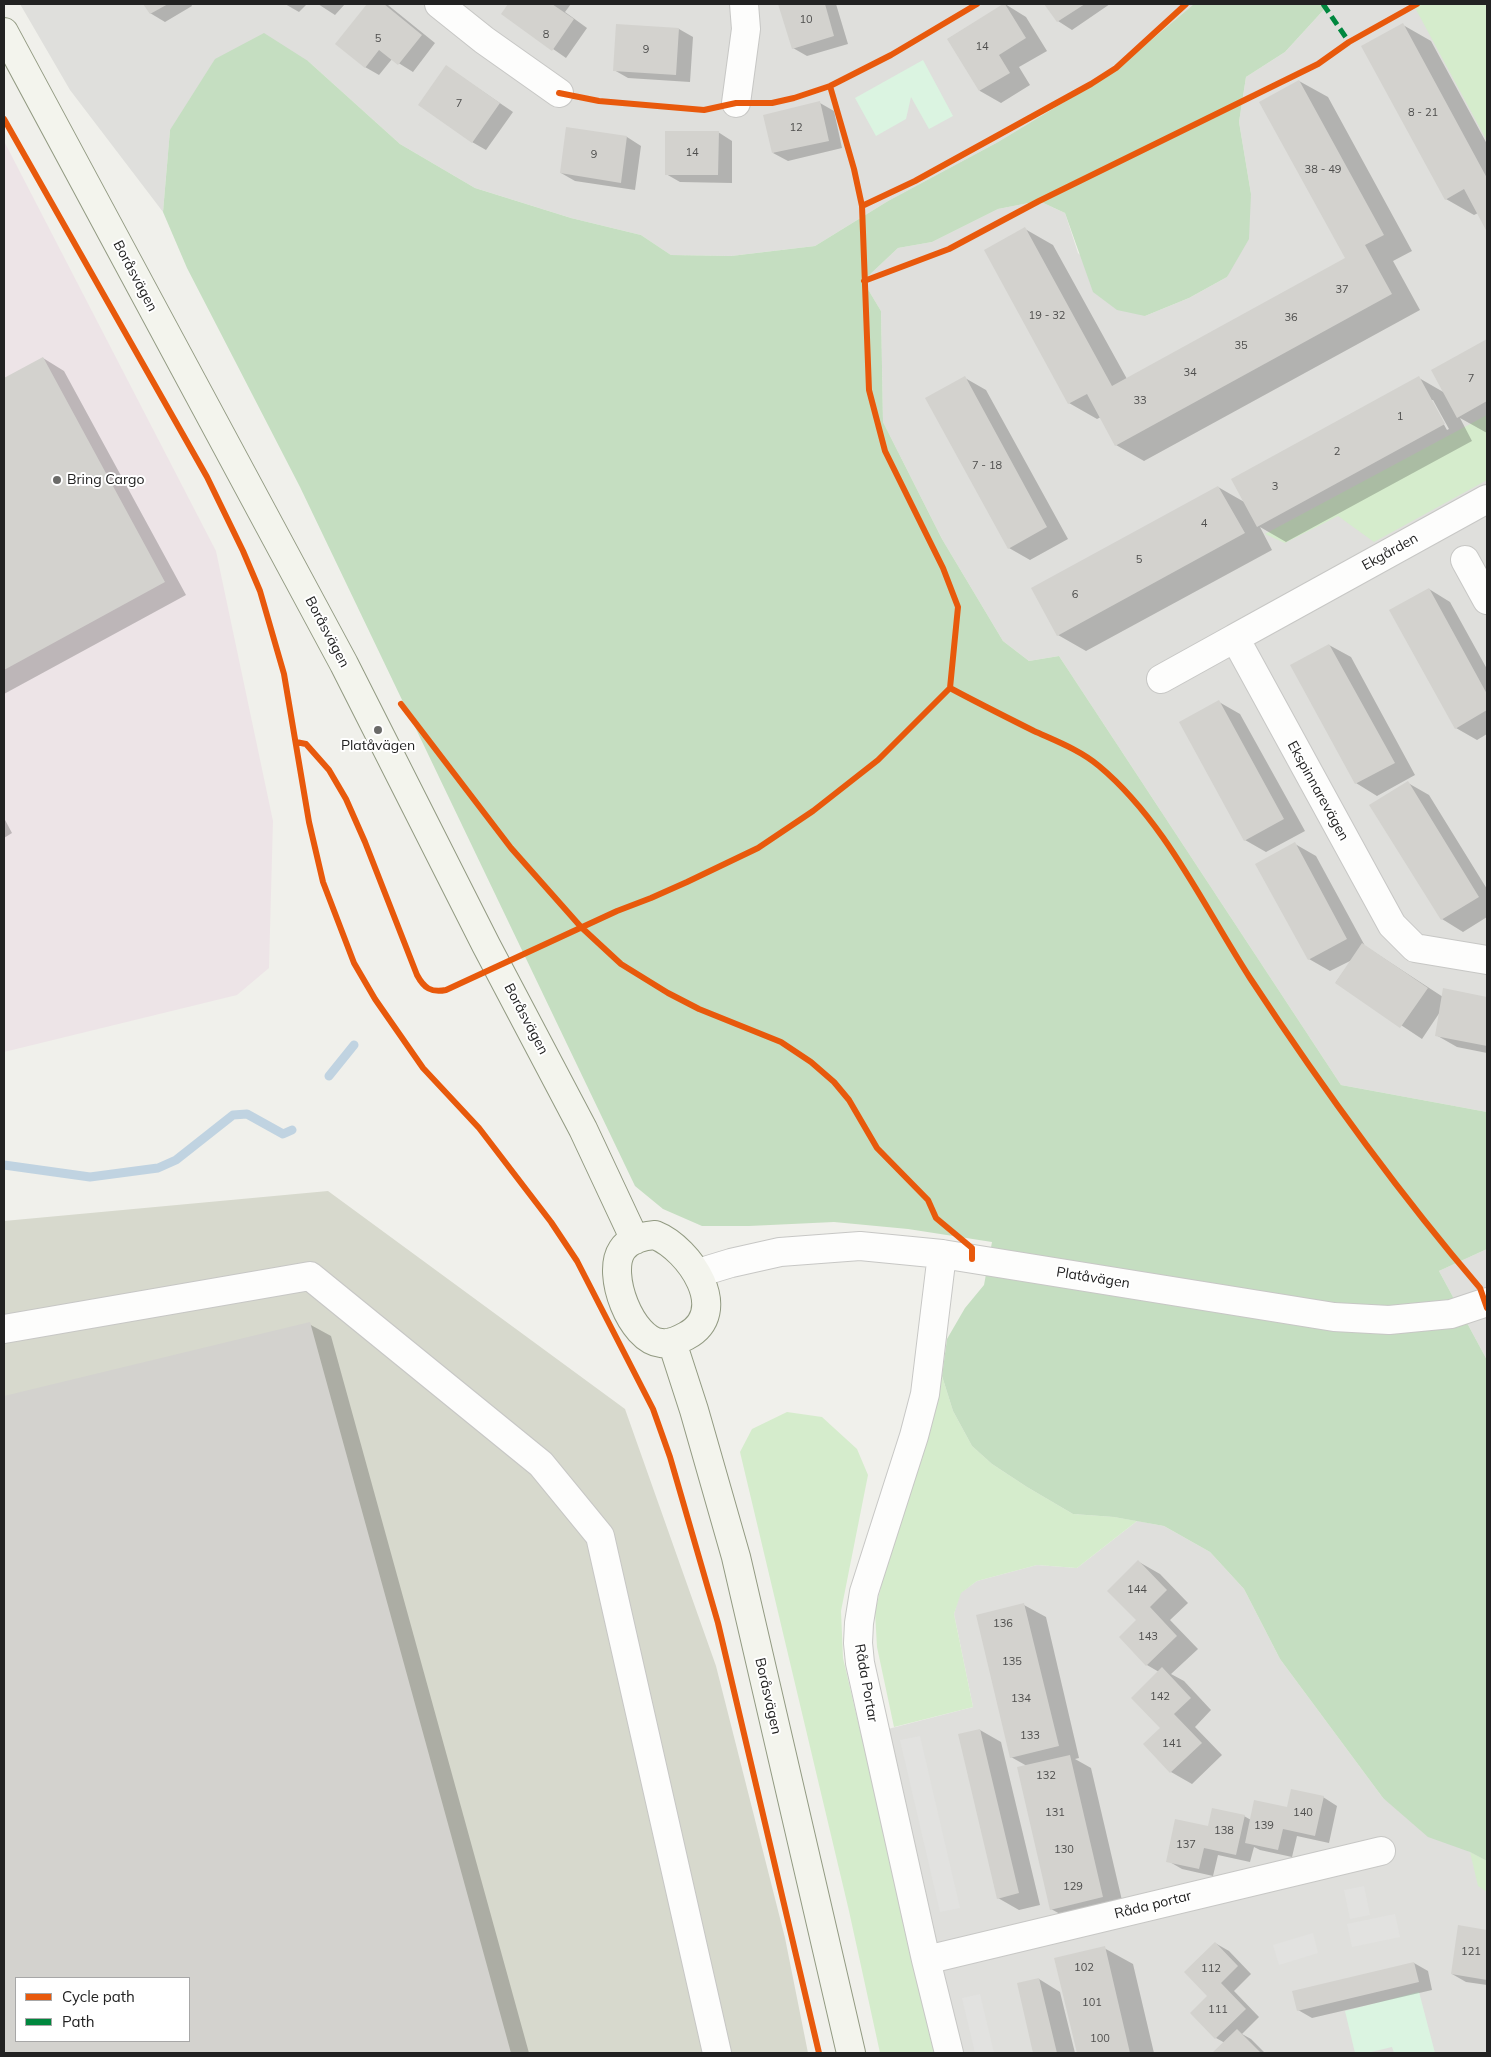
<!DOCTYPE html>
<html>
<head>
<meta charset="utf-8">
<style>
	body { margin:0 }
	#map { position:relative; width:1491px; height:2057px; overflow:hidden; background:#f0f0eb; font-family:Mulish,sans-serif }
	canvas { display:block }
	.frame { position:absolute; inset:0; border:5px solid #222; pointer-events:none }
	.legend { position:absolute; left:15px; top:1977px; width:175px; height:65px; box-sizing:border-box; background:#fff; border:1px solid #a7a7a7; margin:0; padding:6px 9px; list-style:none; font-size:15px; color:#222 }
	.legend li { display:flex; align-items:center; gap:10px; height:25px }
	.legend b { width:25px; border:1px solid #a7a7a7 }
</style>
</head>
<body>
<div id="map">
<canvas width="1491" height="2057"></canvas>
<div class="frame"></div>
<ul class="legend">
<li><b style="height:6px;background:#e8590c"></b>Cycle path</li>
<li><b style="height:6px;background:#00873e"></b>Path</li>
</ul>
</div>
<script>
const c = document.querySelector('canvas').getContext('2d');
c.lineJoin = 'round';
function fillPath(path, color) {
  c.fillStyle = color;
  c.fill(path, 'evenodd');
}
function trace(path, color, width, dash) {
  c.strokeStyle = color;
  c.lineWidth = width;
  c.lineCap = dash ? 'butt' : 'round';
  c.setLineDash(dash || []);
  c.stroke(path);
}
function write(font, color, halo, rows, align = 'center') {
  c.font = font + ' Mulish,sans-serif';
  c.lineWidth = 4;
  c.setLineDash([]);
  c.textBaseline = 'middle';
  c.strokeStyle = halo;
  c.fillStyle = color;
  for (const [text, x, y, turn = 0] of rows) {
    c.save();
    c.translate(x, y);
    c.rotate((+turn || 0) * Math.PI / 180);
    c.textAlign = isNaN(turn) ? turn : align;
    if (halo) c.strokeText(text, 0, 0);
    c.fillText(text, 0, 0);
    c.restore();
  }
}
const residential = new Path2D(`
	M20,4H1194L1112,73L998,142L888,201L815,246L731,256L671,255L641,235L571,218L475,188L400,144L308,61L170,130L163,212L70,90Z
	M1329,4H1487V1112L1341,1085L1059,656L1029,661L1003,641L942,539L883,422L881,311L863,281L898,248L932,242L998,209L1039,201L1065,213L1078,253L1145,316L1189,298L1227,277L1251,194L1239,122L1246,77L1285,52Z
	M1487,1249V1360L1439,1271Z
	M1137,1521L1164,1526L1210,1552L1244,1589L1280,1659L1383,1798L1470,1852L1487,1861V2053H936L861,1736L973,1707L954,1614L960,1593L977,1581L1037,1565L1077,1568Z`);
const industrial = new Path2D(`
	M4,141L216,551L273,821L269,968L237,995L4,1052Z`);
const construction = new Path2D(`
	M328,1191L625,1409L716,1666L785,1938L808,2053H4V1221ZM16,1978H189V2041H16Z`);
const grass = new Path2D(`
	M1413,4H1487V141Z
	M1487,415V480L1374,542L1338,516L1285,543L1265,534Z
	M942,1376L953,1411L972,1446L992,1464L1027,1487L1073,1514L1114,1517L1137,1521L1077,1568L1037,1565L977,1581L961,1593L954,1614L973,1707L894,1727L877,1647L875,1612L888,1557L922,1459Z
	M787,1412L822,1417L857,1449L868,1475L841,1611L843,1658L936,2053H880L849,1911L740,1452L752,1429Z
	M1470,1852L1487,1861V1892L1478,1886Z`);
const forest = new Path2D(`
	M1194,4H1329L1285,52L1246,77L1239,122L1251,194L1249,239L1227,277L1189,298L1145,316L1117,310L1093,292L1065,213L1039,201L998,209L932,242L898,248L863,281L881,311L883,422L942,539L1003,641L1029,661L1059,656L1341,1085L1487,1112V1249L1439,1271L1487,1360V1861L1470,1852L1428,1837L1383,1798L1280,1659L1244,1589L1210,1552L1164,1526L1114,1517L1073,1514L1027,1487L992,1464L972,1446L953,1411L942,1376L947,1339L965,1308L984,1285L992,1242L908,1229L834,1222L749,1226H702L663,1209L635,1186L300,487L187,268L163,212L170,130L215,59L264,33L308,61L400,144L475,188L571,218L641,235L671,255L731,256L815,246L888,201L998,142L1112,73Z`);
const park = new Path2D(`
	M923,60L953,116L929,129L911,97L906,119L876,136L855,98Z
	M1419,1992L1435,2053H1394L1392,2047L1367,2053H1355L1345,2011Z`);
const parking = new Path2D(`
	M920,1736L960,1908L940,1912L900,1740Z
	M1364,1886L1370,1915L1350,1919L1344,1890Z
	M1395,1914L1400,1937L1352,1947L1347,1924Z
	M1313,1933L1318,1953L1279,1965L1273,1945Z
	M980,1994L994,2053H975L962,1998Z`);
const shadow = new Path2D(`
	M145,4H191L192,6L165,22L150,13Z
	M285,4H307L299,12Z
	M318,4H345L335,15Z
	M369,4L388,5L435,43L413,72L392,59L379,75L365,67L337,44Z
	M510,4H571L565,12L587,28L566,58L503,14Z
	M779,4H836L848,44L807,56L793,48Z
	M1005,4L1026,17L1047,51L1019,67L1030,85L1001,103L980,91L948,39Z
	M1046,4H1110L1072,30L1058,21Z
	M1403,25L1431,41L1487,144V230L1478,213L1474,215L1446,199Z
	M679,29L693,37L690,82L628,78L614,70Z
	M447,67L513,112L486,150L472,142Z
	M1299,81L1328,97L1412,251L1393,261L1420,310L1144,461L1116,445L1101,417L1097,419L1069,403L1025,229L1053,245L1127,379L1346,259Z
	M820,103L834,111L842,148L788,161L773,153Z
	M568,129L627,137L641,146L635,190L575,181L561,173Z
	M718,132L732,141V183L680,182L666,174Z
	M1487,341V433L1460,418L1472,441L1286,542L1260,527L1272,550L1086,651L1058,635L1218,487L1246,503L1419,378L1445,393L1433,370ZM1430,400H1433L1449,429L1447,430Z
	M43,358L64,371L186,595L4,694V380Z
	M965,378L986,390L1068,539L1030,560L1009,548Z
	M1429,589L1450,602L1487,669V734L1477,740L1456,728Z
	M1329,645L1351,657L1415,775L1377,796L1356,783Z
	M1219,702L1240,714L1305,831L1266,852L1245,840Z
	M1408,783L1429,795L1487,889V917L1463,932L1442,919Z
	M4,818L12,833L4,838Z
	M1295,844L1316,856L1365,946L1443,997L1444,990L1487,998V1053L1457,1047L1436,1035L1440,1012L1422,1039L1336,982L1352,960L1330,971L1309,959Z
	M309,1324L331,1336L529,2053H4V1398ZM16,1978H189V2041H16Z
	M1139,1562L1160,1574L1188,1603L1170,1620L1198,1649L1171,1674L1184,1681L1211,1710L1195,1727L1222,1755L1192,1784L1171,1772L1144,1744L1162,1728L1159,1672L1147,1665L1138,1620Z
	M1024,1605L1046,1617L1079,1758L1075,1759L1091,1768L1124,1909L1073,1921L1051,1909L1027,1766L1011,1757Z
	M980,1730L1001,1742L1040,1905L1019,1910L998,1898Z
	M1323,1797L1337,1806L1329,1843L1297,1836L1292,1857L1260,1850L1254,1847L1250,1862L1218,1855L1213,1876L1182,1869L1168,1861L1209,1828L1244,1816L1251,1820Z
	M1459,1927L1487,1931V1985L1466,1982L1452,1974Z
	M1215,1943L1229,1951L1251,1974L1234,1991L1259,2017L1242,2034L1251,2039L1265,2053H1214L1225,2043L1216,2038L1209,1996Z
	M1104,1948L1133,1964L1154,2053H1078L1056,1959Z
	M1414,1963L1428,1971L1432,1990L1312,2018L1298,2010Z
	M1039,1979L1060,1992L1075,2053H1035L1018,1984Z`);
const stream = new Path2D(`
	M329,1076L354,1045
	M4,1165L90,1177L158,1168L176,1160L233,1115L247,1114L283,1134L292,1130`);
const building = new Path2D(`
	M143,4H168L150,14Z
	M367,4H384L422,35L398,65L379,50L365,68L335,44Z
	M508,4H552L574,19L552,51L501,14Z
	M778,4H825L834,36L792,49Z
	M1003,4H1005L1026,38L999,55L1010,73L979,91L947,39Z
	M1044,4H1085L1057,22Z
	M1403,23L1487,178V232L1464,189L1445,200L1361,46Z
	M616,24L679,28L676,75L613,71Z
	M446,65L500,103L472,143L418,105Z
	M1299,80L1384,235L1365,245L1392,294L1115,446L1087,394L1068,404L984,250L1025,227L1112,386L1345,258L1259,102Z
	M820,101L829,141L772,153L763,115Z
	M566,127L627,136L621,183L560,173Z
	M665,131H719L718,175H665Z
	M1487,339V401L1457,418L1431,370Z
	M43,357L165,582L4,670V378Z
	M965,376L1047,527L1008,549L925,398Z
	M1419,376L1445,424L1257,527L1231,479Z
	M1218,486L1245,533L1057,636L1031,588Z
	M1429,588L1487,694V710L1455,729L1389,610Z
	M1329,644L1395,763L1355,784L1290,665Z
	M1219,700L1284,819L1244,841L1179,722Z
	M1408,781L1479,897L1441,920L1369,805Z
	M1295,842L1347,939L1308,960L1255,864Z
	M1362,943L1428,988L1400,1028L1335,983Z
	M1443,988L1487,997V1046L1435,1036Z
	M310,1322L511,2053H4V1396ZM16,1978H189V2041H16Z
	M1138,1560L1167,1590L1150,1607L1177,1636L1146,1666L1119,1637L1136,1620L1107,1591Z
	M1024,1603L1059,1746L1010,1758L976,1615Z
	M1162,1667L1191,1698L1174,1714L1202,1743L1170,1773L1143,1744L1160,1728L1131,1698Z
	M980,1729L1019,1893L997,1899L958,1734Z
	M1070,1755L1103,1897L1050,1910L1017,1767Z
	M1291,1789L1324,1796L1315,1836L1283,1829L1278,1850L1245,1843L1254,1800L1287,1807Z
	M1212,1808L1245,1815L1236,1855L1204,1848L1199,1869L1166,1862L1175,1819L1208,1826Z
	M1458,1925L1487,1930V1980L1451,1974Z
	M1215,1942L1238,1966L1221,1983L1246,2009L1215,2039L1190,2013L1207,1996L1184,1972Z
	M1105,1946L1130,2053H1077L1054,1958Z
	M1414,1962L1419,1982L1297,2011L1292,1991Z
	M1039,1978L1057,2053H1033L1017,1983Z
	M1237,2029L1261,2053H1212Z`);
const street = new Path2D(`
	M439,4L484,40L559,93
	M736,103L746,29L744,4
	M1465,560L1487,600
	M1235,638L1487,499
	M1161,679L1235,638L1392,925L1415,948L1487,960
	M942,1254L925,1394L914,1436L864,1592L859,1623L858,1643L860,1663L926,1960L949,2053
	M698,1273L731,1263L780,1252L860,1246L942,1254L1334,1317L1389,1320L1451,1314L1487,1302
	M4,1329L310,1276L541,1464L600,1536L717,2053
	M926,1960L1381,1851`);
const secondary = new Path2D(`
	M4,32L344,664L486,945L583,1129L635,1240
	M655,1235C690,1249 732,1312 686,1336C679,1340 669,1344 661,1343C631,1340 606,1274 622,1250C629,1239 643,1236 655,1235Z
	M672,1342L694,1410L736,1557L851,2053`);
const quiet = new Path2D(`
	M1323,4L1349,42`);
const cycleway = new Path2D(`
	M559,93L599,101L704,110L736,103H772L794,98L830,86L891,55L977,4
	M4,119L207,477L243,551L260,591L284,674L309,822L323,882L354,963L375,999L423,1068L479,1128L551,1222L577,1261L653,1409L670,1457L718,1623L819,2053
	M862,206L915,181L1091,84L1116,68L1186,4
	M864,281L949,249L1039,201L1318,64L1349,42L1417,4
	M950,688C978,703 1006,717 1034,731C1056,741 1080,750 1099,766C1165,821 1204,907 1250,978C1321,1086 1396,1190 1480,1288L1487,1308
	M401,704L511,848L581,927L621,964L668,993L699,1009L781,1042L811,1062L834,1082L849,1100L877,1148L928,1200L936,1218L972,1248V1259
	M296,742L306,744L329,770L346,799L365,842L417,975C424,988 431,993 446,990L617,911L651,898L687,882L758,848L813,811L878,760L950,688L958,607L943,568L885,451L869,390L862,206L854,169L830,86`);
const markers = [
	[57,480,5,"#6a6a68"],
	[378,730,5,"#6a6a68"]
];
const numberNames = [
	["10",806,20],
	["8",546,35],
	["5",378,39],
	["14",982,47],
	["9",646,50],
	["7",459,104],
	["8 - 21",1423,113],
	["12",796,128],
	["14",692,153],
	["9",594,155],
	["38 - 49",1323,170],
	["37",1342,290],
	["19 - 32",1047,316],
	["36",1291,318],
	["35",1241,346],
	["34",1190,373],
	["7",1471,379],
	["33",1140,401],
	["1",1400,417],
	["2",1337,452],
	["7 - 18",987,466],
	["3",1275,487],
	["4",1204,524],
	["5",1139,560],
	["6",1075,595],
	["144",1137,1590],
	["136",1003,1624],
	["143",1148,1637],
	["135",1012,1662],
	["142",1160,1697],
	["134",1021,1699],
	["133",1030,1736],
	["141",1172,1744],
	["132",1046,1776],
	["131",1055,1813],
	["140",1303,1813],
	["139",1264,1826],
	["138",1224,1831],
	["137",1186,1845],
	["130",1064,1850],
	["129",1073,1887],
	["121",1471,1952],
	["102",1084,1968],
	["112",1211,1969],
	["101",1092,2003],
	["111",1218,2010],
	["100",1100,2039]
];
const streetNames = [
	["Boråsvägen",135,276,62],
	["Ekgården",1390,552,-29],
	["Boråsvägen",327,632,62],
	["Ekspinnarevägen",1318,791,61],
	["Boråsvägen",526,1019,62],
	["Platåvägen",1093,1278,9],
	["Råda Portar",866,1683,80],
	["Boråsvägen",768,1696,77],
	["Råda portar",1153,1905,-14]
];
const poiNames = [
	["Bring Cargo",67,480],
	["Platåvägen",378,746,"center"]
];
fillPath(residential, '#dfdfdc');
fillPath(industrial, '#ede4e7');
fillPath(construction, '#d7d9cd');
fillPath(grass, '#d5eccc');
fillPath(forest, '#c5dec1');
fillPath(park, '#dbf4e1');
fillPath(parking, '#e2e2e0');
fillPath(shadow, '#0003');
trace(stream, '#c0d3e1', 9);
fillPath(building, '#d3d2ce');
trace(street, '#c7c7c5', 30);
trace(secondary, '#929a82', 30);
trace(street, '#fdfdfc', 28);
trace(secondary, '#f3f4ed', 28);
trace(quiet, '#00873e', 5, [10, 5]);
trace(cycleway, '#e8590c', 6);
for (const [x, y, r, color] of markers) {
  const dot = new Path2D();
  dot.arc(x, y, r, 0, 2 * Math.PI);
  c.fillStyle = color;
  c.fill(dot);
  trace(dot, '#fff', 2);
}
write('11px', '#4e4e4d', null, numberNames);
write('14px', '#222', '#fff', streetNames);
write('14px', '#222', '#fff', poiNames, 'left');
</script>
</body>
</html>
